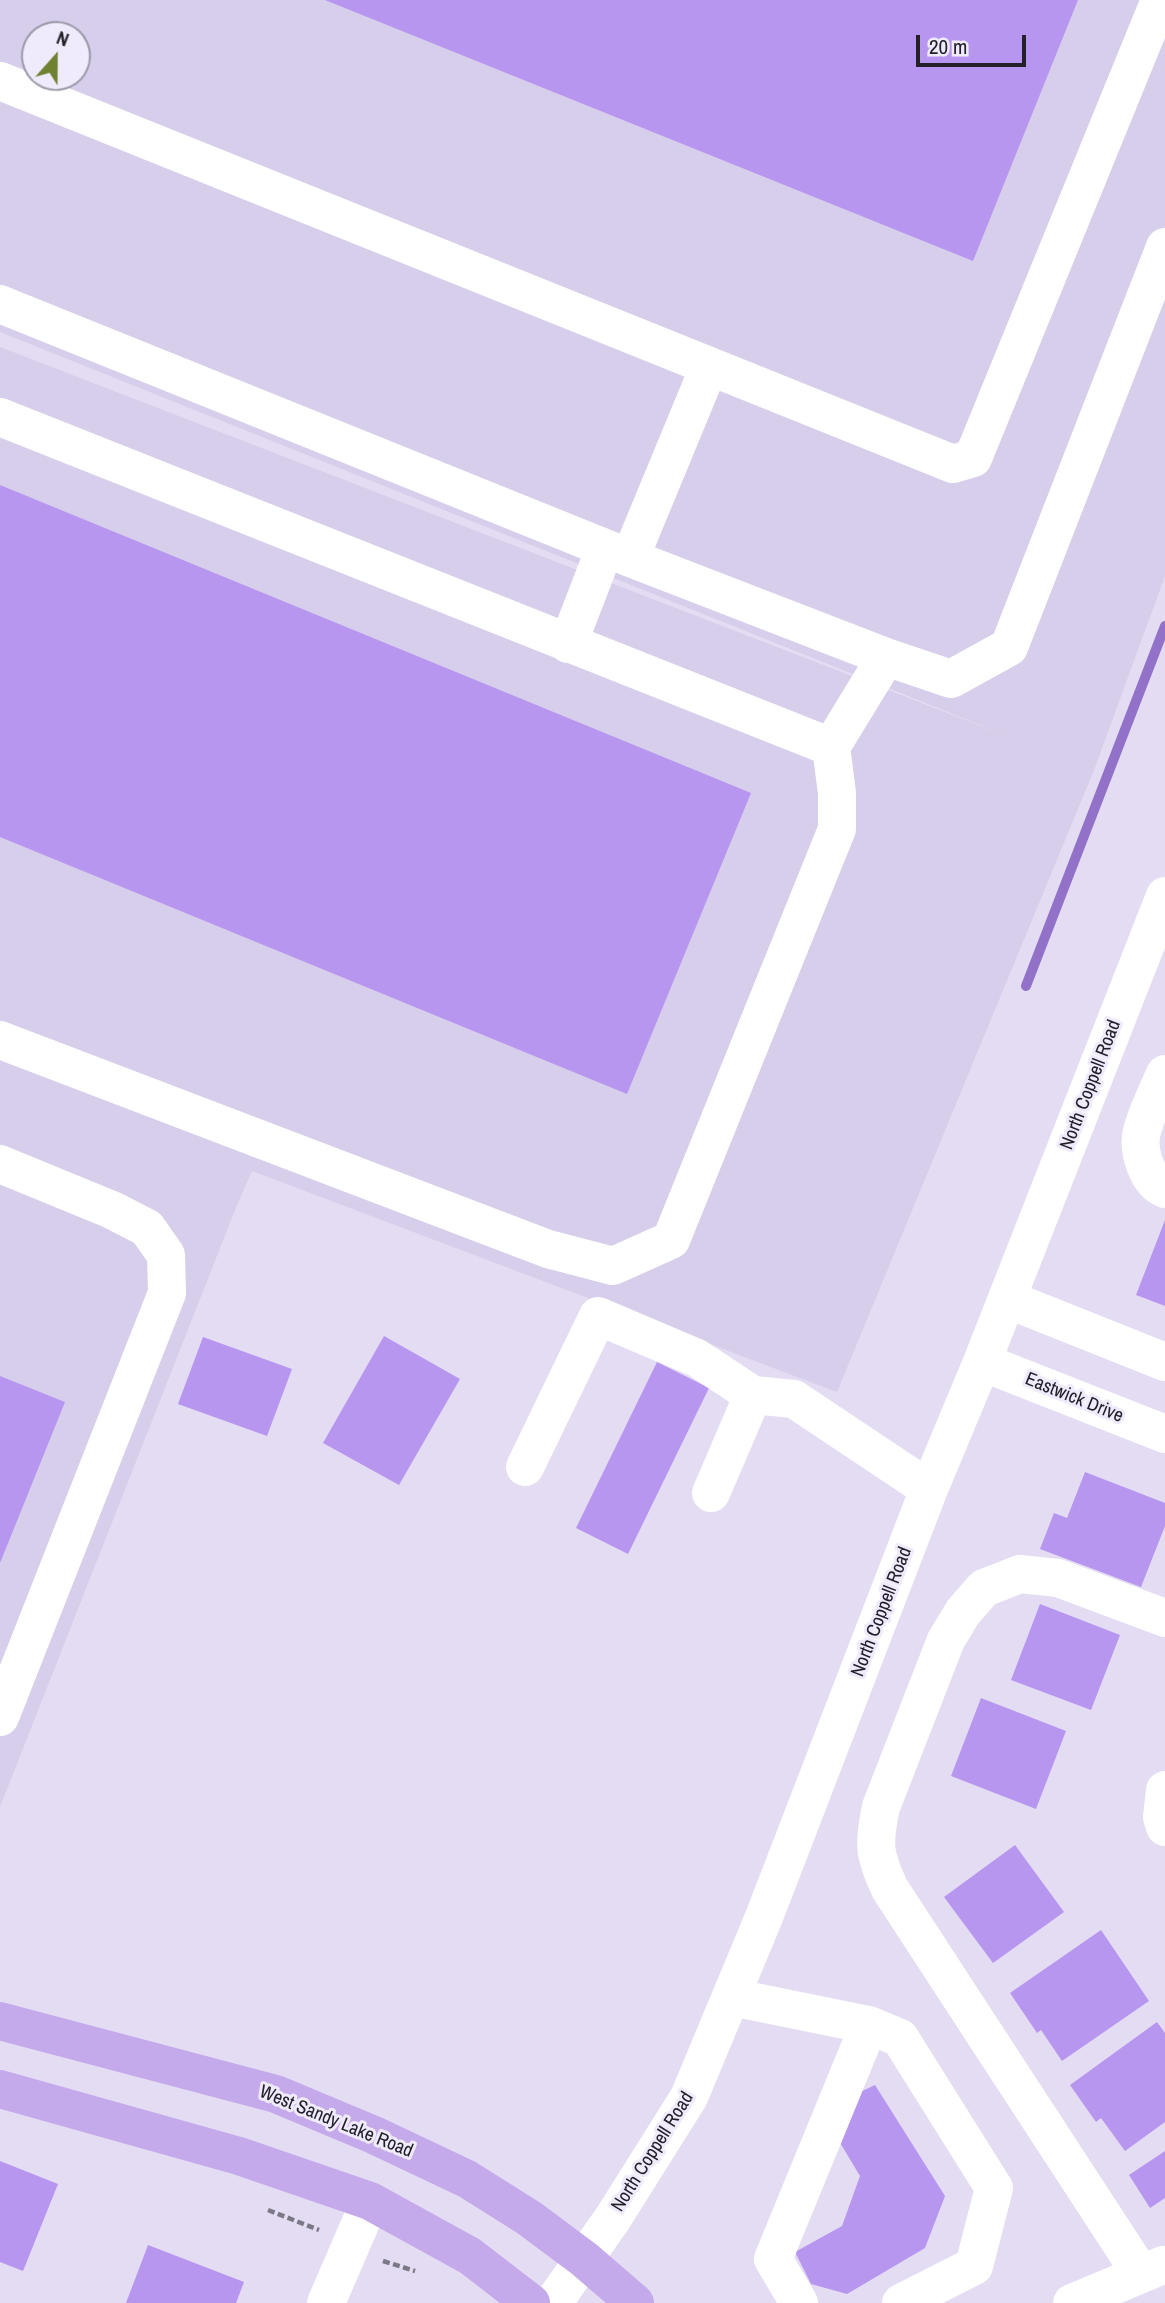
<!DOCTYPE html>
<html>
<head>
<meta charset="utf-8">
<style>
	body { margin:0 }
	#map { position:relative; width:1165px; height:2303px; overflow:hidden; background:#e3dcf2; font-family:"Archivo Narrow",sans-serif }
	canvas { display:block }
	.north { position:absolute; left:21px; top:21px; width:70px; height:70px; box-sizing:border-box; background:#efeafc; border:2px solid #9d99a7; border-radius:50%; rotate:21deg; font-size:19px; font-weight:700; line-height:28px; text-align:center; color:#232028 }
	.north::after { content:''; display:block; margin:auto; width:24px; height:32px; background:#708131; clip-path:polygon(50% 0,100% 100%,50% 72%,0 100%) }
	.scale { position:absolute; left:916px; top:35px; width:110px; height:32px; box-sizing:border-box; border:4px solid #232028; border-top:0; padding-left:9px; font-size:21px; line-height:24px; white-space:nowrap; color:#232028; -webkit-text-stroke:5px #efeafc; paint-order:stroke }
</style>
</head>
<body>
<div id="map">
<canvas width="1165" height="2303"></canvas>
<div class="north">N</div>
<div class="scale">20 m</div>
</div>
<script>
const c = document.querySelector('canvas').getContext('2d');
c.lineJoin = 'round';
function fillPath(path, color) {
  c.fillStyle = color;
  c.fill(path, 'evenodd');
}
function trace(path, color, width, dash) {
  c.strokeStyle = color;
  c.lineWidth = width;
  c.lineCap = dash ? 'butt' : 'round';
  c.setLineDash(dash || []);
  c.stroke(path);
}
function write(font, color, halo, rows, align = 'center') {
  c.font = font + ' "Archivo Narrow",sans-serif';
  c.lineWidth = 6;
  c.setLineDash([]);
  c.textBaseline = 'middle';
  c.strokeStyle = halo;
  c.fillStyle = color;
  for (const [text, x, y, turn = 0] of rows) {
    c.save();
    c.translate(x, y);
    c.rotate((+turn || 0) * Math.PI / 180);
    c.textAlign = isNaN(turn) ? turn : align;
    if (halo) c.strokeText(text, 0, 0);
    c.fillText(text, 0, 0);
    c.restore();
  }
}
const built = new Path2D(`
	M0,0H1165V576L1094,770L837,1392L252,1171L237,1205L0,1807V347L1015,739L0,332ZM35,35H77V77H35Z`);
const stream = new Path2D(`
	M1026,986L1165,626`);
const building = new Path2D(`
	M325,0H1078L973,261Z
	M0,485L751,793L627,1094L0,837Z
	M1165,1220V1306L1136,1295Z
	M384,1336L460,1379L399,1485L323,1443Z
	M203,1337L292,1369L267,1436L178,1404Z
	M657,1362L709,1388L628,1554L576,1528Z
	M0,1376L65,1402L0,1563Z
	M1085,1472L1165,1503V1526L1141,1587L1040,1549L1054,1513L1067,1518Z
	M1040,1604L1120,1635L1091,1710L1011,1680Z
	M981,1698L1066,1731L1036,1809L951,1776Z
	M1015,1845L1064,1912L993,1963L944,1897Z
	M1101,1930L1149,2001L1062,2061L1041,2030L1037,2033L1010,1993Z
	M1157,2022L1165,2033V2122L1125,2151L1101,2118L1096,2122L1070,2085Z
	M875,2085L945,2196L925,2248L847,2294L811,2284L795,2252L842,2226L860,2176L833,2131L854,2095Z
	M1165,2151V2198L1150,2208L1129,2175Z
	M0,2161L58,2184L23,2271L0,2262Z
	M148,2245L244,2282L236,2303H126Z`);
const path = new Path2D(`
	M268,2210L319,2230
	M383,2261L415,2271`);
const minor = new Path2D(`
	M0,81L953,464L973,458L1160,0
	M0,304L630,558L886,657L951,679L1009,647L1165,247
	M0,417L831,747L837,793V829L671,1240L613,1266L548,1249L0,1040
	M630,558L709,367
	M568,644L605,548
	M831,747L886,657
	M1165,1074C1157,1092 1147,1112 1142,1131C1137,1150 1147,1182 1165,1189
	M0,1164L112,1210L147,1228L166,1255L167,1293L0,1717
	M1007,1299L1165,1362
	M982,1362L1165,1434
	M525,1467L598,1316L697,1358L753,1395L794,1399L929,1489
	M711,1493L753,1395
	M1165,1790L1162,1817L1165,1827
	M731,1997L869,2025L900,2038L994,2188L974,2266L901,2303
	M1141,2274L890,1889C874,1855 873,1844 881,1807L946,1640L963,1612L984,1588L1020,1574L1058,1578L1165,1618
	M326,2303L370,2201
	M553,2303L613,2218L689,2097L764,1917L929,1489L982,1362L1165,896
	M799,2303L773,2259L869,2025
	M1072,2303L1163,2265`);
const major = new Path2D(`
	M0,2021L276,2094L374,2135L467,2179L529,2218L584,2259L635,2303
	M0,2089L239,2156L370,2201L470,2256L531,2303`);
const streetNames = [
	["North Coppell Road",1091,1085,-69],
	["Eastwick Drive",1074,1398,22],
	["North Coppell Road",882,1612,-69],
	["West Sandy Lake Road",336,2122,22],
	["North Coppell Road",653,2152,-58]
];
fillPath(built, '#d7ceeb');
trace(stream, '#9272c8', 10);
fillPath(building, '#b796ef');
trace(path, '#7d7886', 4.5, [7, 3.5]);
trace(minor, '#fff', 38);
trace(major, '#c4aaeb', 38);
write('19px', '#232028', '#efeafc', streetNames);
</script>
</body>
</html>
